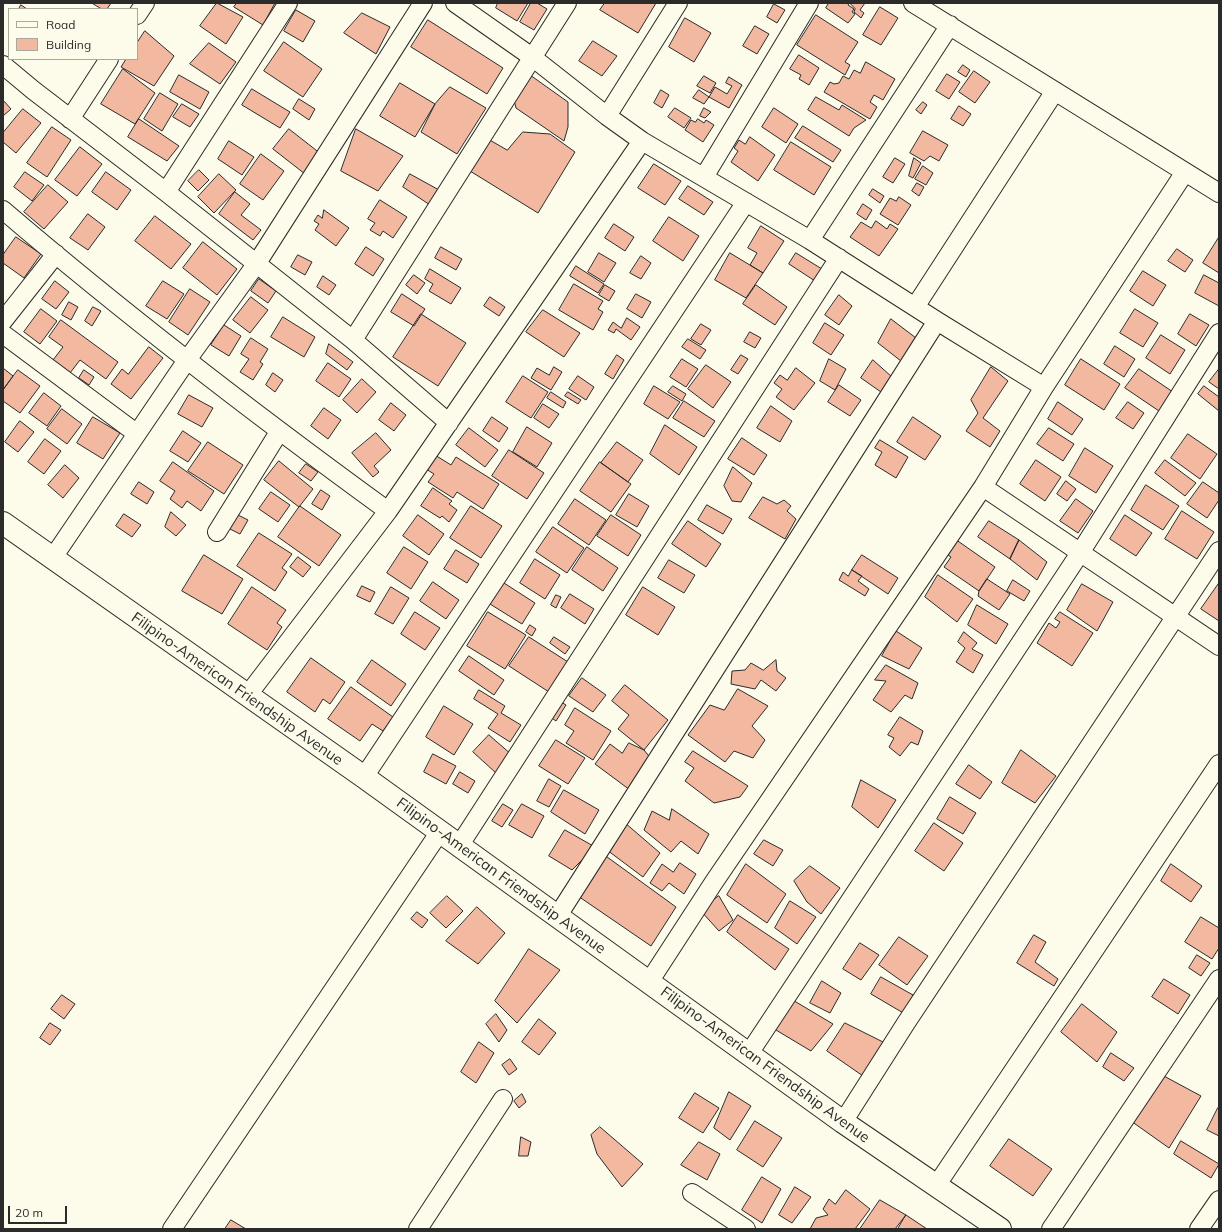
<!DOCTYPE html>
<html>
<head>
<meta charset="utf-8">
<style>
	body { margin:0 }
	#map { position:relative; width:1222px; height:1232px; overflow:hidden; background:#fdfbea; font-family:Mulish,sans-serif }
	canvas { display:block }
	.frame { position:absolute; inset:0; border:4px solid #2b2b2b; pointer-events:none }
	.legend { position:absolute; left:8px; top:8px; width:130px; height:52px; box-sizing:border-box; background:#fdfbea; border:1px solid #a9a89e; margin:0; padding:5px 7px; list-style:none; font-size:12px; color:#2b2b2b }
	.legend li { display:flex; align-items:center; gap:8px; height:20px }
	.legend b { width:20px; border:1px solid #a9a89e }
	.scale { position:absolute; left:8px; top:1206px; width:59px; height:18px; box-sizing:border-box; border:2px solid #2b2b2b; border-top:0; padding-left:5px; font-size:12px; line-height:14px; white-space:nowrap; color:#2b2b2b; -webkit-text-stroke:3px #fdfbea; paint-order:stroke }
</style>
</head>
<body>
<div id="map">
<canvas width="1222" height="1232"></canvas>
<div class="frame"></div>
<ul class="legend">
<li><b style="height:5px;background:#fdfbea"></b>Road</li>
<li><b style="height:11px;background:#f2b8a0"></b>Building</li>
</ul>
<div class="scale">20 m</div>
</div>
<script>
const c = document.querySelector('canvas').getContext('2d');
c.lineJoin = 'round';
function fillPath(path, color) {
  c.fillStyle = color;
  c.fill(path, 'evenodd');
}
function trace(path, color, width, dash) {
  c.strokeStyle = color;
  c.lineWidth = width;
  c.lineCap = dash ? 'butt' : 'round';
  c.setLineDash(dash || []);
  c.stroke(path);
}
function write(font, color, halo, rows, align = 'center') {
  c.font = font + ' Mulish,sans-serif';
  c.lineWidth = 3;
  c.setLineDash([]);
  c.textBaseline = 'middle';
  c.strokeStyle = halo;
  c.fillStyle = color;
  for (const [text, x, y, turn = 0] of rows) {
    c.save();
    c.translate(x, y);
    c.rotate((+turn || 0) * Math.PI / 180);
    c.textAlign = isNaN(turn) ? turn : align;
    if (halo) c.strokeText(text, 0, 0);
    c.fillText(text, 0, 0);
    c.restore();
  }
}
const building = new Path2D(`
	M92,3H111L107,9H102Z
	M217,3L243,17L226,44L200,26Z
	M237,3H275L263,25L234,7Z
	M498,3H528L517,21L496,8Z
	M531,3H537L547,9L534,30L520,22Z
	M605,3H656L638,33L600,10Z
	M829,3H849L848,5L854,9L852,12L855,14L848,23L826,8Z
	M850,3H865L860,10L864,13L861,18L854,12L855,9Z
	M774,4L785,10L777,23L767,17Z
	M21,5L27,9H19Z
	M880,7L898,18L881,45L863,35Z
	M296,10L315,21L303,42L284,31Z
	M362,13L390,27L376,54L344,33Z
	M816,15L858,42L845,62L850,65L845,75L797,45Z
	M685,18L711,33L694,62L669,47Z
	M428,20L503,68L487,94L411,47Z
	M755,26L769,34L757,54L743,46Z
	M145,31L174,56L154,86L121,67L126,59H137V43Z
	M593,41L617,56L602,76L579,61Z
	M284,42L322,69L303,97L264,71Z
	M209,43L236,62L220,84L190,64Z
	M799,55L819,68L809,85L799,79L801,75L790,69Z
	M866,62L895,79L883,100L874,95L870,102L877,107L870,119L824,92L830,82L834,84L839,83L843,76L849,79L854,70L860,73Z
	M963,65L970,70L966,77L958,72Z
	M123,69L155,93L135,124L101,104Z
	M974,71L990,82L975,103L959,92Z
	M947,74L960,82L949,99L936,91Z
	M179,75L209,92L200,109L170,92Z
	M530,75L568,102V127L564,141L516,108L513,96Z
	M704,76L716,83L710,93L697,86Z
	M729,77L742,85L729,108L709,97L715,87L727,94L732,86L726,83Z
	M400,83L435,104L415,137L380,116Z
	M450,87L486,108L457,154L421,132L435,104Z
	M252,89L290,112L280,128L242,105Z
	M661,90L669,95L662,108L654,103Z
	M699,90L709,97L704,104L693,98Z
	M160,93L178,104L162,131L144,119Z
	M816,97L839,110L842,105L866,120L854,128L849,136L808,110Z
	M299,99L315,109L309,120L293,109Z
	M3,100L11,109L3,116Z
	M923,102L927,105L921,114L916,110Z
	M182,104L199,114L190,127L173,117Z
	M959,106L971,114L963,126L951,119Z
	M675,108L691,118L684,128L668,117Z
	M704,108L711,112L705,118L700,116Z
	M774,108L798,124L786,143L762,127Z
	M23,109L41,123L16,153L3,142V133Z
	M139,119L179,146L167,161L128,137Z
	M698,119L704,123L706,120L714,125L703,142L685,130L691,120L695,122Z
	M803,126L841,150L833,162L795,138Z
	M52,127L71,140L47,177L27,163Z
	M289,129L321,154L305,174L273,149Z
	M356,129L403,156L378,191L341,171Z
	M923,131L948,145L939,161L930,156L924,161L910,153Z
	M523,132L550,134L575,152L538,213L470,171L488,139L507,150Z
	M750,137L775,155L758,181L731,162L738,151L734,148L739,140L745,144Z
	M229,141L254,157L242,175L218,159Z
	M791,142L831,167L814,195L774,170Z
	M80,147L102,164L77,196L55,180Z
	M261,154L284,171L263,200L240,184Z
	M895,158L905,164L893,183L883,177Z
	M914,158L921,163L913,178L909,176Z
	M654,164L681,181L665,205L638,188Z
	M923,166L933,173L926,185L915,179Z
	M199,170L209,180L198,191L188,181Z
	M25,172L44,185L32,201L14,187Z
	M106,172L131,190L117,210L92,192Z
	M219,174L236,190L214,213L198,197Z
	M410,174L439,190L430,205L403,187Z
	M917,183L924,187L919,196L912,191Z
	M48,185L68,202L44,229L24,212Z
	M688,186L713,202L704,215L679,199Z
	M873,189L884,196L880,203L869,195Z
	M235,192L250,204L241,215L261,230L253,240L219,214Z
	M899,197L911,205L898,225L880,214L890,198L896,201Z
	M380,200L407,217L393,238L383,231L380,236L370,230L375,223L368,219Z
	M863,204L872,210L866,220L857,214Z
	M324,210L349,228L336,246L315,230L319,224L314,221L318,215L322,218Z
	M88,214L105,227L88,250L70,238Z
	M155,216L191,244L171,269L135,241Z
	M669,217L699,236L683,261L653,241Z
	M876,221L887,229L890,224L898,229L879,256L850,237L861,222L871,228Z
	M614,224L634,237L625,251L605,238Z
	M761,226L784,241L763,273L750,265L757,253L748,248Z
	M16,237L41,254L24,278L3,263V255Z
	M1219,237V273L1203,263Z
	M203,242L237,269L217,295L183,268Z
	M366,247L384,259L373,276L355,264Z
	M441,247L462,259L456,270L435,258Z
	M1177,249L1193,260L1185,272L1168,261Z
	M599,253L616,263L604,282L588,272Z
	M730,253L763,273L746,298L715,280Z
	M796,253L822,269L815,281L789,264Z
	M298,255L312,262L305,275L291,267Z
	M641,256L651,263L641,279L630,273Z
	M576,266L604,284L598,293L570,276Z
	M430,269L461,288L451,304L429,291L433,284L425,279Z
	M1143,271L1166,285L1153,306L1130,291Z
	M414,275L425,283L417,294L406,285Z
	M1204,275L1219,283V306L1195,293Z
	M323,276L336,285L329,295L317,287Z
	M259,279L276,291L268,303L251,291Z
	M55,281L69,292L56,309L42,299Z
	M163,281L184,294L167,319L146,306Z
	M574,284L603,301L598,309L603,312L593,330L559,310Z
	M605,285L615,291L609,301L599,295Z
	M756,285L787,307L775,325L743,304Z
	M190,289L210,302L188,335L169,322Z
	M402,294L425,309L414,326L391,312Z
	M636,294L651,302L642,318L627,309Z
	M839,295L852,306L839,325L825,315Z
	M251,297L268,310L250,333L233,320Z
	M490,297L505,307L499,316L484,306Z
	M69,302L78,307L71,320L62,315Z
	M93,307L101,311L92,326L85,321Z
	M41,309L57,321L40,344L24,332Z
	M1135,309L1158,323L1143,347L1120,333Z
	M543,310L580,333L564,357L526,332Z
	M421,314L466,343L438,386L393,357Z
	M1190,314L1209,325L1196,346L1178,334Z
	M283,317L315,337L304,357L271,337Z
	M627,318L640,327L631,340L616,329L614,333L608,330L613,322L621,328Z
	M891,319L916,338L901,361L878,343Z
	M61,320L118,362L106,379L80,360L70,373L53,360L63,347L49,337Z
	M825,323L844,335L831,355L813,343Z
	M701,324L711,330L701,345L691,339Z
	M224,325L241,336L229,356L211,345Z
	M750,332L761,338L755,348L744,342Z
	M1161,335L1185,350L1170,374L1146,358Z
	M251,338L268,349L260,362L263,364L253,380L240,372L249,359L241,354Z
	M688,339L706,350L700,359L682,347Z
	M329,344L353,362L347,370L326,354Z
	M1115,346L1135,359L1124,377L1104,364Z
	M149,347L163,358L131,399L111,384L122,369L128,374Z
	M617,355L624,360L613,379L605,374Z
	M741,355L748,359L738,374L731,370Z
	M682,359L698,369L686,387L670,377Z
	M829,359L846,369L835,390L820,381Z
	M1081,359L1120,384L1104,410L1065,385Z
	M873,360L892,377L881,392L861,378Z
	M328,363L351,379L339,397L316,381Z
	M706,365L731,382L713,408L688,389Z
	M554,367L562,372L551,390L531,378L537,368L549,375Z
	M991,367L1008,381L983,418L1000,431L990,447L966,431L978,413L971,400Z
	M3,368L13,376L3,390Z
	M796,368L815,383L794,410L776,397L782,389L774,383L780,375L787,380Z
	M1139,369L1173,392L1159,411L1125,388Z
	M1219,369V389L1209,382Z
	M18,370L40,386L20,413L3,401V390Z
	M84,370L94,377L89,385L79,378Z
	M273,373L283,380L275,392L266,385Z
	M523,376L548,392L531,418L506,402Z
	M578,376L594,387L586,400L569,389Z
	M362,379L376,392L357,413L343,400Z
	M839,385L861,400L850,416L828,402Z
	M654,386L680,402L668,419L644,404Z
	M673,386L686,394L682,401L668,392Z
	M1204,386L1219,397V411L1198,394Z
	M551,392L566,402L563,408L547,398Z
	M568,392L581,400L578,404L565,396Z
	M44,393L61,406L47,426L29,413Z
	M189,395L213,408L202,427L178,414Z
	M684,401L715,421L704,437L673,418Z
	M1058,402L1083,419L1072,435L1048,419Z
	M1128,402L1144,413L1133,429L1116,418Z
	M391,403L406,415L394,431L379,420Z
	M543,404L559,414L549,428L534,418Z
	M771,406L792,421L780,442L757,428Z
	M324,408L341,420L328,439L311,426Z
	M62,409L82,424L67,444L47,429Z
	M93,417L120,433L103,459L77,443Z
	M492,417L508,428L499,442L483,431Z
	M913,417L941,436L925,460L897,442Z
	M20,421L34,432L18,452L5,442Z
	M665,425L697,447L679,475L650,454Z
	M527,427L552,443L537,467L513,452Z
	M469,428L498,450L485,467L456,445Z
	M1049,428L1074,444L1063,461L1037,444Z
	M183,431L201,443L188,462L170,451Z
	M376,433L391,450L374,466L379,472L373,477L352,453Z
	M1188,434L1217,454L1200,479L1171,458Z
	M742,438L767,455L754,475L728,459Z
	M45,439L61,451L44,474L28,462Z
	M880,440L908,457L896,478L875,465L882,452L875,448Z
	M208,442L243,465L224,494L188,471Z
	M617,442L643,460L628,482L601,463Z
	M1085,448L1113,466L1096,493L1069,476Z
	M509,450L544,473L527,499L492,476Z
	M435,455L451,465L456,457L499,484L483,509L457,492L453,498L428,482L434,474L426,469Z
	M1036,460L1061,477L1045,501L1020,484Z
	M1165,460L1196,483L1185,496L1155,473Z
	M279,461L313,489L299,507L264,480Z
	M173,462L214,491L201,511L187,501L182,508L170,499L175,491L160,481Z
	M600,462L631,484L611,512L580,491Z
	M306,464L318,472L311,481L299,473Z
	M65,465L79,478L63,498L48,485Z
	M733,467L752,483L741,502L732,501L724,486Z
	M1066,481L1076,489L1067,501L1057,494Z
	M139,482L154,492L147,504L131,494Z
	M1203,482L1219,493V500L1207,518L1187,504Z
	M1146,485L1179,506L1163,530L1131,510Z
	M433,488L452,501L449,504L457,510L449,522L442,516L440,518L421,506Z
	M321,490L330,496L322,510L312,504Z
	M271,492L290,505L278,522L259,509Z
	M629,494L649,506L637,527L616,515Z
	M763,497L777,504L784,500L791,506L787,511L796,519L785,539L749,518Z
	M575,499L606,520L589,545L558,524Z
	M1076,499L1093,511L1078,533L1060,521Z
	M707,505L732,519L723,534L698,520Z
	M300,506L341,535L319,566L278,537Z
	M471,506L502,526L481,558L450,538Z
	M1182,511L1214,532L1197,559L1165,539Z
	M171,512L186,525L176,536L165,527Z
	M124,514L141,525L132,537L116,526Z
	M236,514L248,520L240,534L228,528Z
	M418,515L444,534L429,555L403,536Z
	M611,515L641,535L628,556L597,536Z
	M1125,515L1152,533L1136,556L1110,539Z
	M688,521L721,544L706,567L672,544Z
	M989,521L1019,540L1010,559L978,537Z
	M553,527L584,548L567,573L536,552Z
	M259,533L292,554L282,568L287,572L275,591L237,566Z
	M955,539L995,567L979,591L944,567L951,557L945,553Z
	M1019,540L1047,562L1037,580L1010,559Z
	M404,547L428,562L411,589L387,573Z
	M587,547L618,568L603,591L572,570Z
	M456,550L479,564L467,583L444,569Z
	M204,555L243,579L222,614L182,591Z
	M862,555L898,578L888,594L852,570Z
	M298,557L311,567L303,577L290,567Z
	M535,559L560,575L545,599L520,583Z
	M669,560L695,575L684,593L658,578Z
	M852,570L862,576L858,581L869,589L865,596L839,580L843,572L848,576Z
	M938,575L973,599L957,622L925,597Z
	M987,579L1010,594L999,610L978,596L979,591Z
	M1013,580L1030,591L1024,601L1007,591Z
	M433,582L459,600L446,619L420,601Z
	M504,583L535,603L522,624L490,604Z
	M1219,583V621L1201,609Z
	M1082,584L1113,602L1097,631L1067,610Z
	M362,586L375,592L370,602L357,596Z
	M252,587L286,610L277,623L282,627L267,650L228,624Z
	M391,587L409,598L393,624L375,614Z
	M643,587L675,607L658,635L626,615Z
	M570,594L594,609L585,624L561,608Z
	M556,595L561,597L556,608L551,605Z
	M977,605L1008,624L996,644L968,625Z
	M415,612L440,628L425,650L401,634Z
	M488,612L526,635L505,669L467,646Z
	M1060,612L1093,633L1072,666L1037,643L1049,623L1056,628L1060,622L1055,619Z
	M530,625L536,629L532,636L526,632Z
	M896,631L922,648L909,669L882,656Z
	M964,632L977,643L972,649L983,655L973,673L956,662L965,648L958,642Z
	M529,637L568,662L549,692L509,666Z
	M554,637L570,647L565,654L550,643Z
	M469,656L504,680L494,695L459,671Z
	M311,658L345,682L330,704L323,699L315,712L287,692Z
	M372,660L406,684L391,706L357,682Z
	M776,660L777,671L786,678L776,691L761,680L755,689L731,684L732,671L745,670L751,663L763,670Z
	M886,665L918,683L912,699L905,695L891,712L873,700L886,681L875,680Z
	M582,678L606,695L593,712L569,696Z
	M625,685L668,720L644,750L618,729L629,715L612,701Z
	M351,687L393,717L383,731L372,724L360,741L328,719Z
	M738,689L768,706L752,726L765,740L753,758L734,751L725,762L688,735L710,705L724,710Z
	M479,690L505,706L501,713L521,725L510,742L488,728L498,714L474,699Z
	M558,700L566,705L556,721L549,716Z
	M444,706L473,724L454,755L426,737Z
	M575,708L611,731L593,760L566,743L574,731L565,725Z
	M900,717L923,731L918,745L911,742L900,756L889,747L894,738L888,735Z
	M489,735L512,755L496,773L473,752Z
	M556,740L585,758L568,784L539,766Z
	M629,743L644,750L652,760L630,790L595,764L610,744L622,753Z
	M1021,750L1056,776L1035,803L1002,783Z
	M693,751L748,786L740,797L714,803L685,781L694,768L685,762Z
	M433,754L456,766L446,784L424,772Z
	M969,765L992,782L980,799L956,784Z
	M460,772L475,781L468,793L453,784Z
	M549,779L561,786L549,807L537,801Z
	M861,780L896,800L878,828L852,807Z
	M564,790L599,810L585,834L551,812Z
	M950,797L976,813L963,834L937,819Z
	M503,804L513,810L502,827L492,821Z
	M522,804L544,816L532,838L509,825Z
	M672,809L709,834L698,854L681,841L671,852L644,830L652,811L669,820Z
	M624,822L660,853L643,877L607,850Z
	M934,823L963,843L944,871L915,851Z
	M565,830L595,847L572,870L549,856Z
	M764,840L783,850L773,866L754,854Z
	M603,854L676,907L651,946L575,894Z
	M680,863L696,874L684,894L669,883L662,891L650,883L662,864L673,872Z
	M746,864L786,894L767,923L727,895Z
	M1171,864L1202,886L1191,902L1161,881Z
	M810,866L840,888L821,914L807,902L794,881Z
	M447,896L463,911L446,928L430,913Z
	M719,896L733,920L719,931L700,910Z
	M790,901L816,917L797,944L775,928Z
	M477,907L505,933L478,964L446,941Z
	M417,912L428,920L422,928L411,919Z
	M738,915L789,949L775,970L727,932Z
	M1201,917L1219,928V948L1212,959L1185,942Z
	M1034,935L1046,942L1035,962L1058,979L1054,986L1017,963Z
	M899,937L928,956L907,985L879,965Z
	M860,943L879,955L861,980L843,969Z
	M529,949L560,970L517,1023L495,1001Z
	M1197,955L1210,963L1201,976L1189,968Z
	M881,977L913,995L905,1014L871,994Z
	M1164,979L1190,995L1178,1014L1152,997Z
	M822,981L841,993L830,1013L810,1003Z
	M62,995L75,1004L64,1019L51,1009Z
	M791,999L833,1024L811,1051L771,1027Z
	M1082,1004L1117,1032L1097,1062L1061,1032Z
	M496,1014L507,1030L499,1042L486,1024Z
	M539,1019L556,1033L539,1055L522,1042Z
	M50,1023L61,1030L50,1045L40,1038Z
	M845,1023L885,1043L863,1076L827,1051Z
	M479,1042L494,1053L476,1083L461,1072Z
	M1111,1053L1134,1068L1124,1081L1103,1067Z
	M510,1059L517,1069L509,1075L502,1065Z
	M1162,1075L1201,1096L1169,1148L1131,1121Z
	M729,1092L751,1106L730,1140L714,1128Z
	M695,1093L719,1108L703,1133L679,1118Z
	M522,1094L526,1102L519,1108L514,1101Z
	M1218,1108L1219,1109V1136L1207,1130Z
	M755,1121L782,1138L763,1167L737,1150Z
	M600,1127L643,1164L622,1187L597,1154L591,1135Z
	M521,1137L531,1142L528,1156H519Z
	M1009,1139L1052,1169L1033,1196L990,1166Z
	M1181,1141L1219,1164L1211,1178L1174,1154Z
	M699,1142L720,1154L707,1180L681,1165Z
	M762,1177L781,1189L762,1223L742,1210Z
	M795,1187L811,1197L792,1223L779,1215Z
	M846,1190L870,1209L855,1229H810L816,1218L828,1215L823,1209L829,1199L835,1204Z
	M880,1200L906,1215L895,1229H860Z
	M906,1215L927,1229H898Z
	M231,1220L246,1229H225Z`);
const minor = new Path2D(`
	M455,3L532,57L607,116L642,141L810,240L937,321L1044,387
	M913,3L1219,193
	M137,15L145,3
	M3,65L33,90L166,192L353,340L449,423
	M607,116L678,3
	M70,119L109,59
	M704,177L809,3
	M166,192L288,3
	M3,210C127,316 256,415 388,511
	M810,240L950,25
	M915,307L1055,91
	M3,321L56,254
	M3,334L136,433
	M353,340L567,3
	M983,487L1219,646
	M217,532L279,432
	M52,559L187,360L257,263L423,3
	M247,696L388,511L642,141
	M364,777L746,202
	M459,846L839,258
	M557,917L937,321
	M649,982L714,882L983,487L1044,387L1185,172
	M748,1055L1080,553L1219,333
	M843,1122L906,1023L1219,551
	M936,1186L1219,764
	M692,1193L746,1229
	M172,1229L439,833
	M418,1229L503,1099
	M1051,1229L1219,979
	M1199,1229L1219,1200`);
const primary = new Path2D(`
	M3,523L364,777L843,1122L1000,1229`);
const streetNames = [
	["Filipino-American Friendship Avenue",237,689,35],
	["Filipino-American Friendship Avenue",501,876,36],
	["Filipino-American Friendship Avenue",765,1065,36]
];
fillPath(building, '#f2b8a0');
trace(building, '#2b2b2b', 1);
trace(minor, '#2b2b2b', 20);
trace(primary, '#2b2b2b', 24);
trace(minor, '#fdfbea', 18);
trace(primary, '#fdfbea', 22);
write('15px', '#2b2b2b', '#fdfbea', streetNames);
</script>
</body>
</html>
